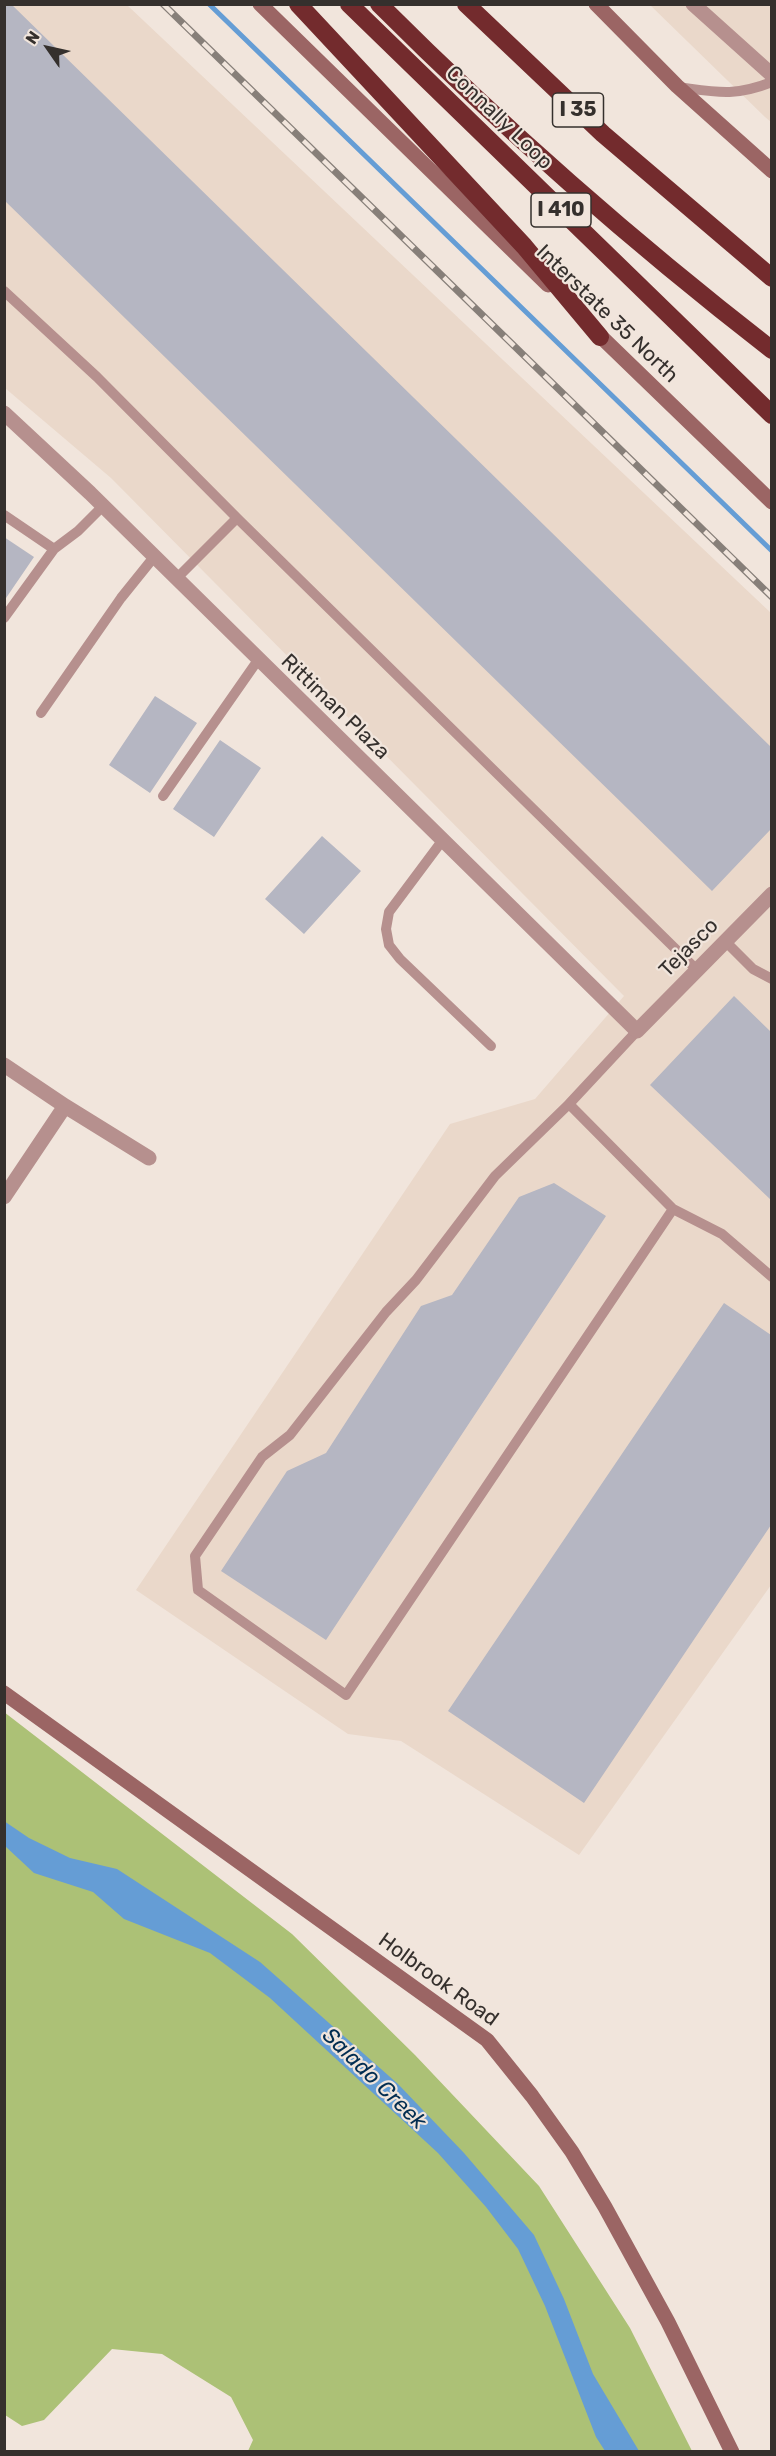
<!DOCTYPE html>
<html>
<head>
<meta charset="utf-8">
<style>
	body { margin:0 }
	#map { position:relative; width:776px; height:2456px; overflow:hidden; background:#f1e5dc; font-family:Rubik,sans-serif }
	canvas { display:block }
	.frame { position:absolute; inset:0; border:6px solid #35302d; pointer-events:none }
	.north { position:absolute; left:18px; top:18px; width:60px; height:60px; -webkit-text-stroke:4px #f1e5dc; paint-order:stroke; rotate:304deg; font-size:16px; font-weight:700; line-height:24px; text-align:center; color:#35302d }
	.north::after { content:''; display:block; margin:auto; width:21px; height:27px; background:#35302d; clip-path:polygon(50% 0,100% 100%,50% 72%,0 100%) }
</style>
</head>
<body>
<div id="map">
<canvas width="776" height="2456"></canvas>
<div class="frame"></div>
<div class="north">N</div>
</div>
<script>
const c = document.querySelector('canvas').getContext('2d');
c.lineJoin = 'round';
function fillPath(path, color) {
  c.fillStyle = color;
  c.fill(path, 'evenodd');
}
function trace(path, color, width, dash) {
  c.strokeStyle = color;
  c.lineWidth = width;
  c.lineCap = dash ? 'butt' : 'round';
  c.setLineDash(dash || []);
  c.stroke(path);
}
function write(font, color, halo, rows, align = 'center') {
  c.font = font + ' Rubik,sans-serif';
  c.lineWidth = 4.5;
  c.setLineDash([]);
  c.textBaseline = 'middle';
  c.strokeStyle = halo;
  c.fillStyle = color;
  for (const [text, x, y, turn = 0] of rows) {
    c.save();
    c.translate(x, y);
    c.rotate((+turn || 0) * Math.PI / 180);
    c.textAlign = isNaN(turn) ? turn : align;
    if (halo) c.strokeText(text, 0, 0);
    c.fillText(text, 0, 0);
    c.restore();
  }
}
const built = new Path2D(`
	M5,5H127L771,613V1585L579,1855L401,1741L348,1734L136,1590L450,1124L535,1099L624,996L111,478L5,388Z
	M650,5H771V122L765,117Z`);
const forest = new Path2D(`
	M4,1712L292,1934L415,2055L539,2186L630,2328L692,2451H248L253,2440L231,2397L162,2354L112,2349L44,2420L22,2426L5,2415Z`);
const water = new Path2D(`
	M4,1821L29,1838L70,1858L117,1869L260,1962L398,2084L464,2153L534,2235L564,2299L593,2374L639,2451H605L596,2437L545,2306L518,2249L486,2207L438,2153L270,1998L210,1953L124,1919L93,1892L34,1873L5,1846Z`);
const stream = new Path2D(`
	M209,4L772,551`);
const building = new Path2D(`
	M4,4H11L771,747V829L712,891L4,200Z
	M4,537L34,557L4,601Z
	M155,696L197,723L150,793L109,765Z
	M220,740L261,768L214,837L173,809Z
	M322,836L361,871L304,934L265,899Z
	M734,996L771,1032V1200L650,1085Z
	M554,1183L606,1216L326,1640L221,1571L287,1471L326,1453L421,1306L452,1295L519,1197Z
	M724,1303L771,1335V1525L584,1803L448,1711Z`);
const lane = new Path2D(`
	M678,87C716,92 734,97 772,82
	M4,291L97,377L237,518
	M4,515L54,549
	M176,579L237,518L697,970
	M4,618L54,549L78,531L103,506
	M41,713L121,598L154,557
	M163,796L258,660
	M442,841L389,912L386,929L389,945L400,959L491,1046
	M725,941L753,969L772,979
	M569,1104L495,1176L416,1280L386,1312L290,1435L262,1457L195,1556L198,1590L346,1695L673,1209L569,1104L637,1031
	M673,1209L722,1234L772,1277`);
const street = new Path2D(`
	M693,4L772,75
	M4,413L90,493L637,1031L772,894
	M4,1065L65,1106L149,1158
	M4,1197L65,1106`);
const secondary = new Path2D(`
	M260,4L548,285
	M596,4L677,86L772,171
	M593,329L772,502
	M4,1693L487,2040L532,2096L572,2152L605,2207L668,2322L732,2452`);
const highway = new Path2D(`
	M298,4L524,246L600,337
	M349,4L772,415
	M379,4C502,127 634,243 772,350
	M466,4L603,134L772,278`);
const rail = new Path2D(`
	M163,4L772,597`);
const shields = [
	[578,110,51],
	[561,210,60]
];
const shieldNames = [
	["I 35",578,110],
	["I 410",561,210]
];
const streetNames = [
	["Connally Loop",499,118,44],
	["Interstate 35 North",607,314,44],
	["Rittiman Plaza",335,707,44],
	["Tejasco",689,948,-45],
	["Holbrook Road",438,1980,36]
];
const waterNames = [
	["Salado Creek",374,2079,44]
];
fillPath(built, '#ead8ca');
fillPath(forest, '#acc176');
fillPath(water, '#659dd5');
trace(stream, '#659dd5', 5);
fillPath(building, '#b5b6c2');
trace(lane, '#b6908e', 10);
trace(street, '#b6908e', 15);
trace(secondary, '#9b6564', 15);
trace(highway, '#732b2d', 18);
trace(rail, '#877f79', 7);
trace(rail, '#f1e5dc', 4.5, [14]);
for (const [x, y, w] of shields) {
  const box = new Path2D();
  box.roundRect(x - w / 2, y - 17, w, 34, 4.5);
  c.fillStyle = '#f1e5dc';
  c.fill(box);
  trace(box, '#35302d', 1.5);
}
write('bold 20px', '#35302d', null, shieldNames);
write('21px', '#35302d', '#f1e5dc', streetNames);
write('italic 22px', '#022d51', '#f1e5dc', waterNames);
</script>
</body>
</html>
